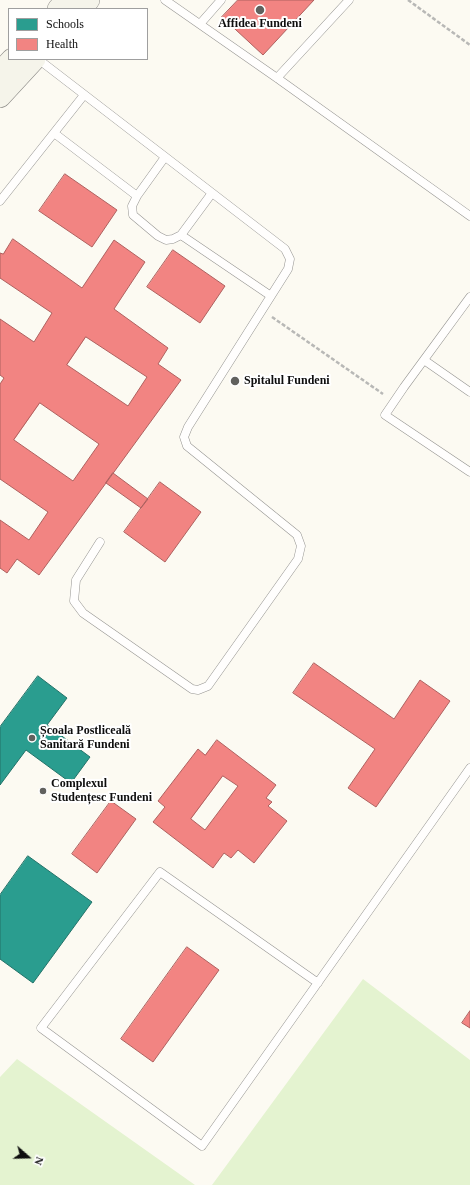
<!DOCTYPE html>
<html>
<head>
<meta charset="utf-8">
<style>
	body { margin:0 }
	#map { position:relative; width:470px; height:1185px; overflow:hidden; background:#fcfaf2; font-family:"Times New Roman",serif }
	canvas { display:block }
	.legend { position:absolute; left:8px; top:8px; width:140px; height:52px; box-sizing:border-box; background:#fff; border:1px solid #9f9f9f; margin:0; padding:5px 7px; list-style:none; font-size:12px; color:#0e0e0e }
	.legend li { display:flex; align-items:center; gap:8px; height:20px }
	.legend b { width:20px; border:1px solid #9f9f9f }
	.north { position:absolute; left:8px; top:1137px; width:40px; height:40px; -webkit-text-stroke:3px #fff; paint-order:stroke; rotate:110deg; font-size:11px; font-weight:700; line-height:16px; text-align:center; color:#0e0e0e }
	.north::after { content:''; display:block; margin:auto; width:14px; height:18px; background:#0e0e0e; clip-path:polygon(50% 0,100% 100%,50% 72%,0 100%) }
</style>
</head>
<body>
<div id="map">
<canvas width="470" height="1185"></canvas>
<ul class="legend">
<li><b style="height:11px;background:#2a9d8f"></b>Schools</li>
<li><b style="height:11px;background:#f28482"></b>Health</li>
</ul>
<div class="north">N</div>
</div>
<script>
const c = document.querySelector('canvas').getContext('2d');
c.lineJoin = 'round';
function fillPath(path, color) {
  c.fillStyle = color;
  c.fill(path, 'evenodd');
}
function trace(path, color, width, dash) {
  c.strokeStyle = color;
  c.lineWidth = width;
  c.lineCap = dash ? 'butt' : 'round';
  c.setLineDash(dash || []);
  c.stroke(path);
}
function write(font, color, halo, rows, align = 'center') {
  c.font = font + ' "Times New Roman",serif';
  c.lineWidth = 4;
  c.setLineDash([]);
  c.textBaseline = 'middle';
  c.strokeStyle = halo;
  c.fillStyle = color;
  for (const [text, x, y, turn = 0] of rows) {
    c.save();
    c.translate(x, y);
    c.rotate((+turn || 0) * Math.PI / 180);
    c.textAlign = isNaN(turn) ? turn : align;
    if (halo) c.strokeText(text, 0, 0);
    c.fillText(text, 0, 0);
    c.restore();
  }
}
const green = new Path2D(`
	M363,979L470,1060V1185H212Z
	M17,1059L195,1185H0V1077Z`);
const schools = new Path2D(`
	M38,676L67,698L47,725L90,757L71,783L26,750L0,785V727Z
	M28,856L92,902L33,983L0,959V895Z`);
const health = new Path2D(`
	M238,0H314L263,55L222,17Z
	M65,174L117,210L92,247L39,211Z
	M13,239L82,288L114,240L145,262L114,309L168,348L158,364L181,380L39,575L17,559L7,573L0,568V520L29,540L48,512L0,479V384L4,378L0,375V319L34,342L52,313L0,278V253L3,254ZM86,337L147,377L128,406L67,365ZM40,403L99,444L73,481L14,440Z
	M173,250L225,286L200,323L147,287Z
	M113,473L148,499L141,508L106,483Z
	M160,482L201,512L165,562L124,532Z
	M314,663L394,719L420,680L450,701L376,807L348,788L375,749L293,693Z
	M217,740L276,785L266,798L272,802L268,806L287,821L254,863L238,850L231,858L224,853L213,868L153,822L165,807L158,801L198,749L205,755ZM223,776L238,786L205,830L191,819Z
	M111,801L136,819L97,873L72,854Z
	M187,947L219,970L153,1062L121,1039Z
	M470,1011V1028L462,1023Z`);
const path = new Path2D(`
	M408,0L470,45
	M272,317L383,394`);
const lane = new Path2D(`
	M165,0L277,78L470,216
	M200,24L221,0
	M38,59L285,249L290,259L288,269L188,427L184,437L187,446L297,535L301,546L298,559L208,686L198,690L192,689L83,613L74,601L76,580L100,542
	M277,78L349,0
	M54,133L137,196
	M165,157L137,196L132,206L133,215L158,236L166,240L173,239L181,235L212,193
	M0,201L84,95
	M181,235L271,296
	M470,297L404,387L385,415L470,472
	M424,360L470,392
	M318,983L160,872L41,1028L202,1146L470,768`);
const secondary = new Path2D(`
	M58,9L66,0
	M81,9L89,0
	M0,72L12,59
	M0,97L35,59`);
const markers = [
	[260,10,5,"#61615e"],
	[235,381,5,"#61615e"],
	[32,738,4,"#61615e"],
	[43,791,4,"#61615e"]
];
const poiNames = [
	["Affidea Fundeni",260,24,"center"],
	["Spitalul Fundeni",244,381],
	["Școala Postliceală",40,731],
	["Sanitară Fundeni",40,745],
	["Complexul",51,784],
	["Studențesc Fundeni",51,798]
];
fillPath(green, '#e4f3d0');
fillPath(schools, '#2a9d8f');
trace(schools, '#227268', 1);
fillPath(health, '#f28482');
trace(health, '#ae615f', 1);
trace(lane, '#959491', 9);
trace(secondary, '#8c8b87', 22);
trace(path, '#b8b8b6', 2.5, [4, 2]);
trace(lane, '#fffefd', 8);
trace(secondary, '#f5f4ea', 21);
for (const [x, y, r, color] of markers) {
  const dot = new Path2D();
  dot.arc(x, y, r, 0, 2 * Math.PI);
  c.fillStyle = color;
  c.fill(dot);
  trace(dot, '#fff', 1.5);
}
write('bold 12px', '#0e0e0e', '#fff', poiNames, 'left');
</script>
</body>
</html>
